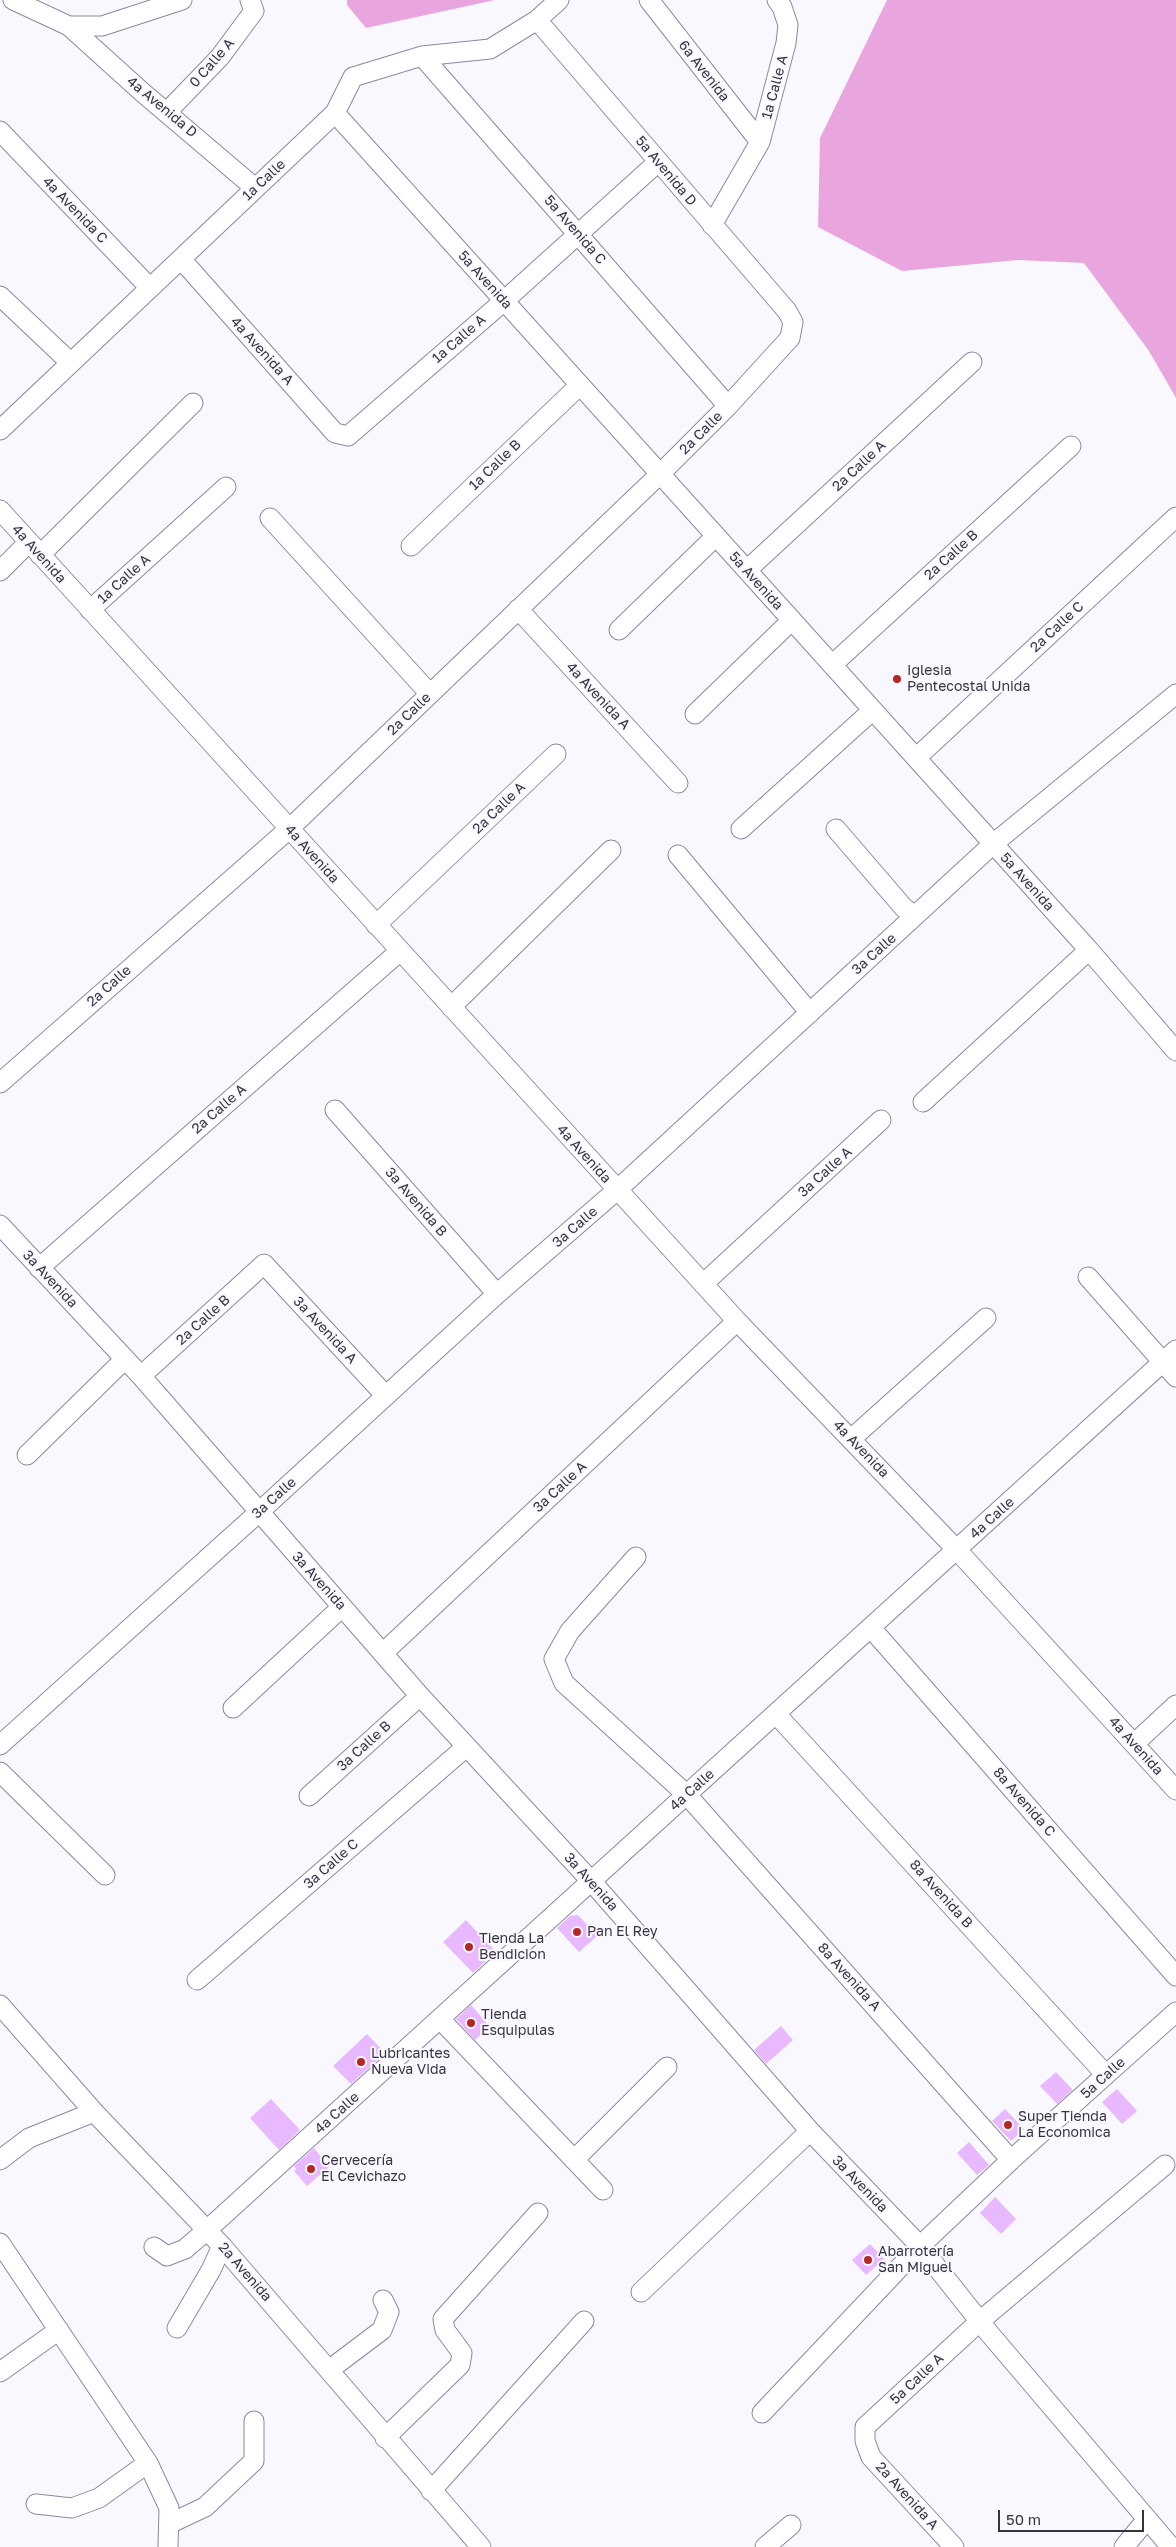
<!DOCTYPE html>
<html>
<head>
<meta charset="utf-8">
<style>
	body { margin:0 }
	#map { position:relative; width:1176px; height:2547px; overflow:hidden; background:#faf8ff; font-family:"Golos Text",sans-serif }
	canvas { display:block }
	.scale { position:absolute; left:998px; top:2510px; width:146px; height:22px; box-sizing:border-box; border:2px solid #36333f; border-top:0; padding-left:6px; font-size:15px; line-height:18px; white-space:nowrap; color:#36333f; -webkit-text-stroke:4px #faf8ff; paint-order:stroke }
</style>
</head>
<body>
<div id="map">
<canvas width="1176" height="2547"></canvas>
<div class="scale">50 m</div>
</div>
<script>
const c = document.querySelector('canvas').getContext('2d');
c.lineJoin = 'round';
function fillPath(path, color) {
  c.fillStyle = color;
  c.fill(path, 'evenodd');
}
function trace(path, color, width, dash) {
  c.strokeStyle = color;
  c.lineWidth = width;
  c.lineCap = dash ? 'butt' : 'round';
  c.setLineDash(dash || []);
  c.stroke(path);
}
function write(font, color, halo, rows, align = 'center') {
  c.font = font + ' "Golos Text",sans-serif';
  c.lineWidth = 4;
  c.setLineDash([]);
  c.textBaseline = 'middle';
  c.strokeStyle = halo;
  c.fillStyle = color;
  for (const [text, x, y, turn = 0] of rows) {
    c.save();
    c.translate(x, y);
    c.rotate((+turn || 0) * Math.PI / 180);
    c.textAlign = isNaN(turn) ? turn : align;
    if (halo) c.strokeText(text, 0, 0);
    c.fillText(text, 0, 0);
    c.restore();
  }
}
const forest = new Path2D(`
	M347,0H495L366,28L347,5Z
	M887,0H1176V398L1149,351L1084,263L1018,260L902,271L818,227L820,138Z`);
const building = new Path2D(`
	M578,1915L597,1936L579,1952L557,1928L570,1916Z
	M466,1920L496,1952L473,1973L443,1942Z
	M471,2005L490,2027L475,2040L456,2019Z
	M781,2026L793,2040L766,2064L754,2050Z
	M367,2034L385,2053L351,2084L333,2066Z
	M1056,2072L1073,2090L1057,2104L1040,2086Z
	M1117,2089L1137,2111L1122,2124L1102,2102Z
	M271,2099L300,2130L279,2150L250,2118Z
	M1005,2109L1024,2129L1011,2141L992,2121Z
	M969,2142L989,2165L977,2175L957,2153Z
	M314,2148L329,2167L307,2186L294,2171L296,2169L294,2166Z
	M995,2197L1016,2219L1001,2234L980,2213Z
	M870,2244L884,2259L866,2275L852,2260Z`);
const minor = new Path2D(`
	M13,0L69,26H102L182,0
	M649,0L760,142
	M69,26L142,92L255,188
	M422,56L728,406
	M167,112L220,57L254,11L250,0
	M335,113L1089,950L1176,1051
	M0,131L150,288
	M712,225L760,142L786,43L788,25L782,7L777,0
	M181,259L335,433L348,436L504,301L658,162
	M0,296L71,363
	M0,430L335,113L353,77L422,56L490,49L537,20L559,0
	M0,510L737,1321L957,1550L1176,1790
	M270,518L430,694
	M411,546L580,385
	M40,555L193,403
	M747,570L972,362
	M0,571L28,543
	M518,609L678,783
	M90,610L226,487
	M619,630L716,536
	M832,665L1071,446
	M695,714L792,620
	M916,758L1176,517
	M741,829L873,710
	M836,829L904,908L915,916
	M678,855L810,1013
	M376,925L556,754
	M451,1007L611,850
	M0,1083L289,829L660,474L728,406L790,338L793,322L787,311L537,20
	M923,1102L1089,950
	M335,1110L497,1294
	M0,1225L141,1376L420,1696L592,1882L810,2131L920,2246L989,2333L1171,2547
	M39,1268L400,951
	M1088,1277L1176,1377
	M703,1284L881,1120
	M141,1376L264,1264L386,1396
	M851,1439L986,1318
	M27,1455L125,1359
	M636,1557L570,1631L554,1659L564,1683L687,1795L1011,2160
	M871,1628L1176,1976
	M383,1653L737,1321
	M233,1708L342,1607
	M776,1714L1106,2075
	M1135,1743L1176,1705
	M0,1745L258,1513L497,1294L617,1190L993,844L1176,694
	M0,1772L105,1875
	M309,1796L420,1696
	M197,1980L466,1747
	M0,2005L94,2112L222,2246L481,2547
	M440,2019L603,2190
	M0,2160L29,2138L94,2112
	M574,2160L667,2067
	M0,2243L148,2463L169,2508L168,2547
	M154,2247L167,2256L185,2249L207,2230L1176,1350
	M641,2292L810,2131
	M177,2328L211,2270L222,2246
	M329,2370L382,2330L389,2312L383,2300
	M0,2372L59,2330
	M762,2413L920,2246L1011,2160L1176,2012
	M385,2438L460,2365L462,2353L445,2330L443,2319L538,2213
	M431,2491L584,2321
	M36,2504L72,2508L99,2498L148,2463
	M169,2524L205,2507L254,2461V2421
	M765,2547L791,2525
	M954,2547L871,2457L865,2441V2427L980,2321L1165,2165
	M1124,2547L1147,2519`);
const markers = [
	[897,679,5,"#b52624"],
	[577,1932,5,"#b52624"],
	[469,1947,5,"#b52624"],
	[471,2023,5,"#b52624"],
	[361,2062,5,"#b52624"],
	[1008,2125,5,"#b52624"],
	[311,2169,5,"#b52624"],
	[868,2260,5,"#b52624"]
];
const streetNames = [
	["0 Calle A",212,63,-49],
	["6a Avenida",704,71,52],
	["1a Calle A",775,87,-75],
	["4a Avenida D",162,107,40],
	["5a Avenida D",666,171,50],
	["1a Calle",264,180,-43],
	["4a Avenida C",75,210,46],
	["5a Avenida C",575,230,49],
	["5a Avenida",485,280,48],
	["1a Calle A",459,339,-41],
	["4a Avenida A",262,351,48],
	["2a Calle",701,433,-45],
	["1a Calle B",495,465,-44],
	["2a Calle A",859,466,-43],
	["4a Avenida",39,554,48],
	["2a Calle B",951,555,-42],
	["1a Calle A",124,579,-42],
	["5a Avenida",756,581,48],
	["2a Calle C",1057,627,-43],
	["4a Avenida A",598,696,47],
	["2a Calle",409,714,-44],
	["2a Calle A",499,808,-44],
	["4a Avenida",312,854,48],
	["5a Avenida",1027,882,48],
	["3a Calle",874,954,-42],
	["2a Calle",109,986,-42],
	["2a Calle A",219,1109,-41],
	["4a Avenida",584,1154,48],
	["3a Calle A",825,1172,-42],
	["3a Avenida B",416,1202,49],
	["3a Calle",575,1227,-41],
	["3a Avenida",50,1279,47],
	["2a Calle B",203,1320,-42],
	["3a Avenida A",325,1330,47],
	["4a Avenida",861,1449,46],
	["3a Calle A",560,1487,-43],
	["3a Calle",274,1498,-42],
	["4a Calle",992,1518,-42],
	["3a Avenida",319,1581,48],
	["3a Calle B",364,1746,-42],
	["4a Avenida",1136,1746,48],
	["4a Calle",692,1790,-42],
	["8a Avenida C",1024,1802,49],
	["3a Calle C",331,1864,-41],
	["3a Avenida",591,1882,48],
	["8a Avenida B",941,1894,48],
	["8a Avenida A",849,1977,48],
	["5a Calle",1103,2078,-42],
	["4a Calle",337,2113,-42],
	["3a Avenida",860,2184,46],
	["2a Avenida",245,2272,49],
	["5a Calle A",917,2379,-43],
	["2a Avenida A",907,2496,48]
];
const poiNames = [
	["Iglesia",907,671],
	["Pentecostal Unida",907,687],
	["Pan El Rey",587,1932],
	["Tienda La",479,1939],
	["Bendicion",479,1955],
	["Tienda",481,2015],
	["Esquipulas",481,2031],
	["Lubricantes",371,2054],
	["Nueva Vida",371,2070],
	["Super Tienda",1018,2117],
	["La Economica",1018,2133],
	["Cervecería",321,2161],
	["El Cevichazo",321,2177],
	["Abarrotería",878,2252],
	["San Miguel",878,2268]
];
fillPath(forest, '#e9a6de');
fillPath(building, '#e8b9ff');
trace(minor, '#8d87a3', 21);
trace(minor, '#fff', 19);
for (const [x, y, r, color] of markers) {
  const dot = new Path2D();
  dot.arc(x, y, r, 0, 2 * Math.PI);
  c.fillStyle = color;
  c.fill(dot);
  trace(dot, '#faf8ff', 2);
}
write('14px', '#36333f', '#faf8ff', streetNames);
write('14px', '#36333f', '#faf8ff', poiNames, 'left');
</script>
</body>
</html>
